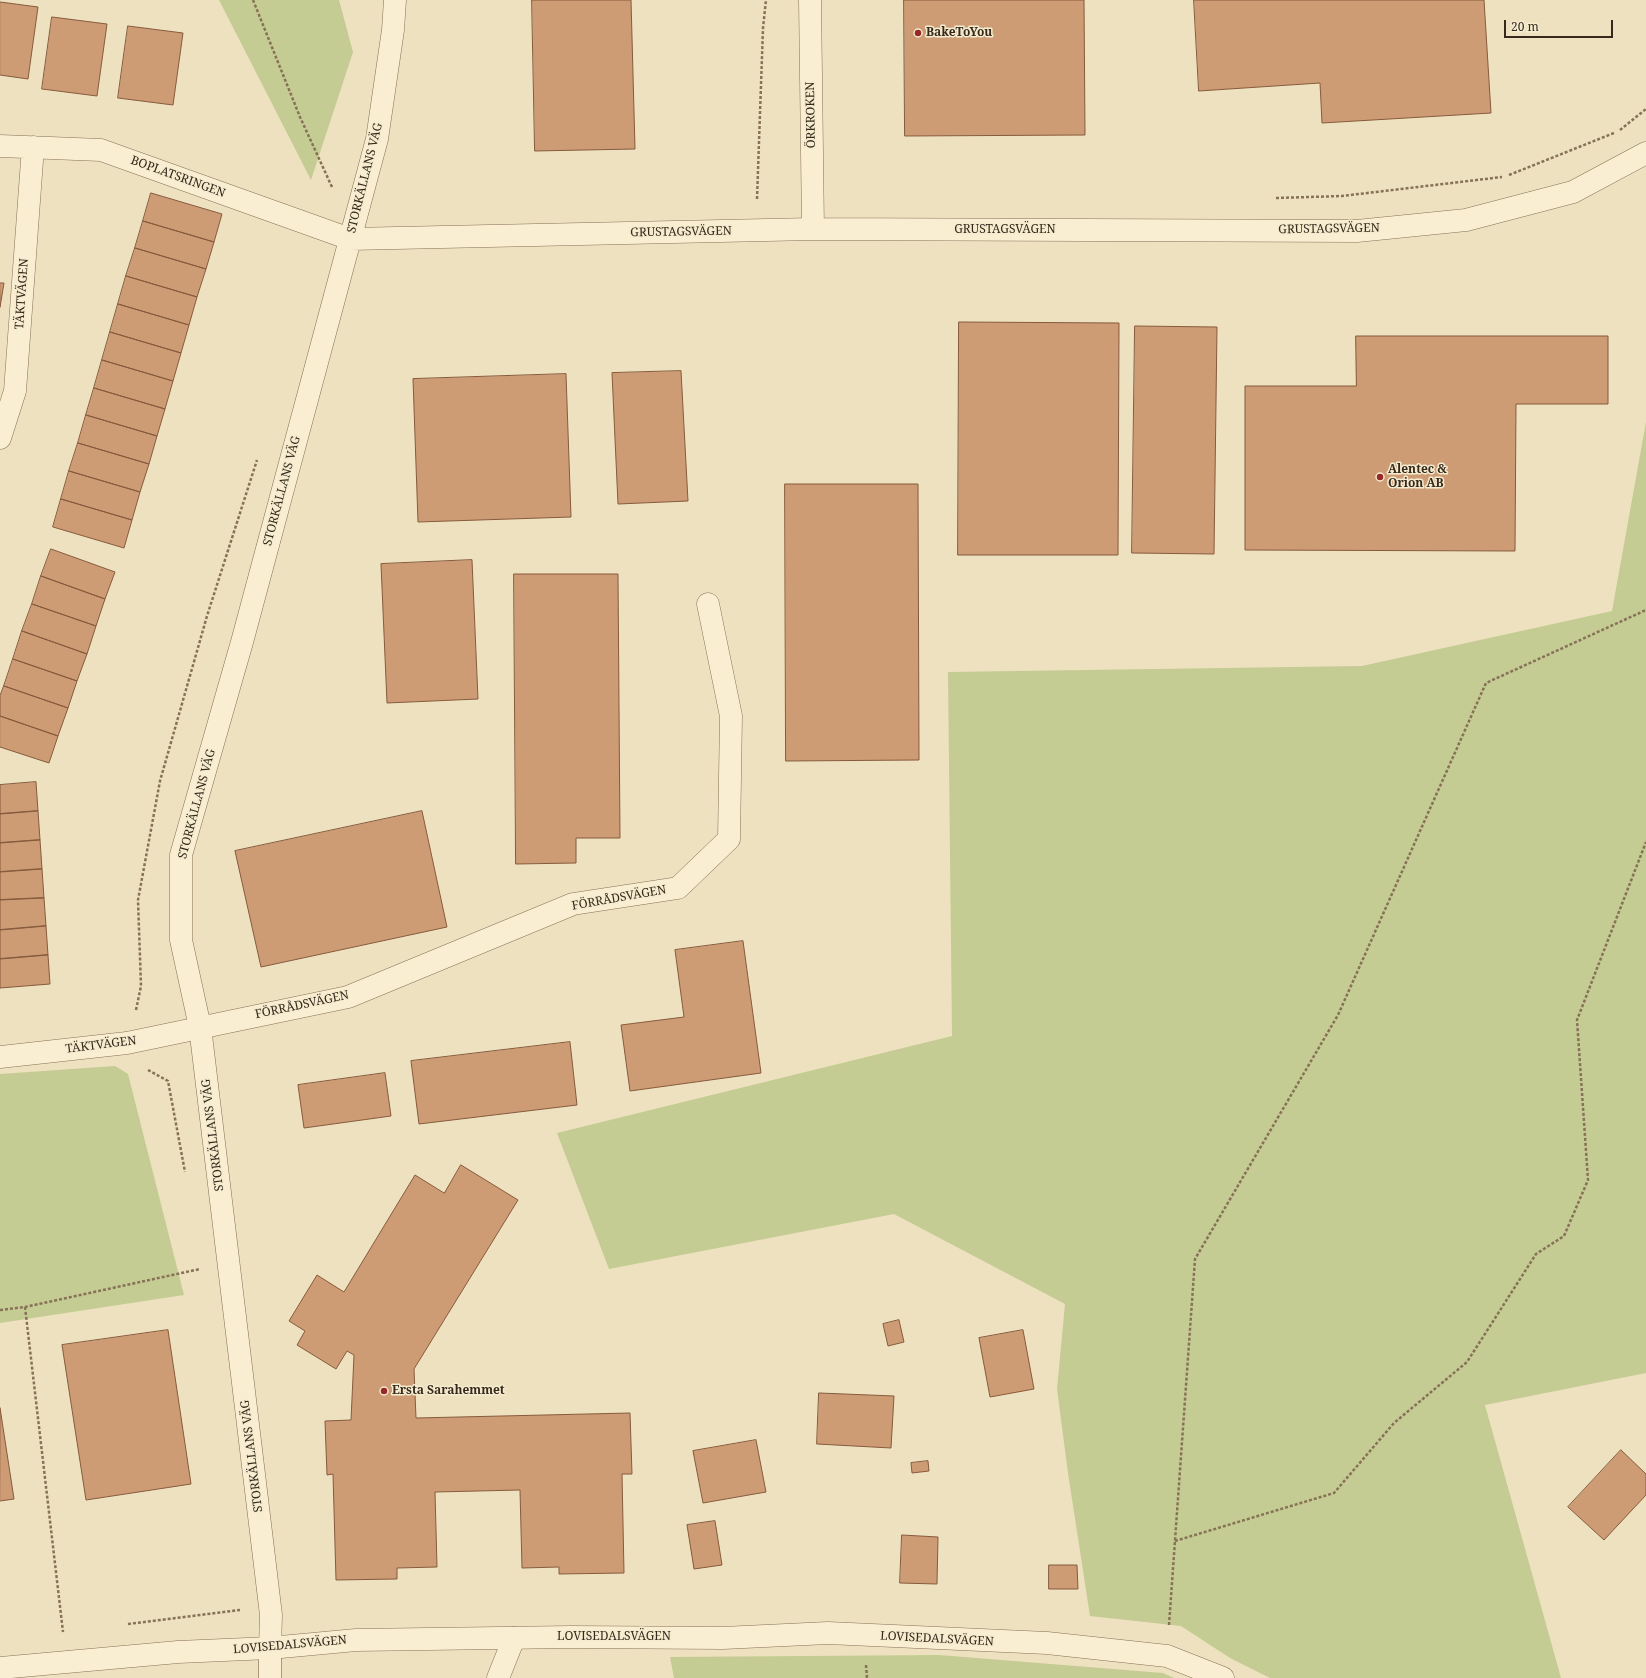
<!DOCTYPE html>
<html>
<head>
<meta charset="utf-8">
<style>
	body { margin:0 }
	#map { position:relative; width:1646px; height:1678px; overflow:hidden; background:#eee1bf; font-family:"Noto Serif",serif }
	canvas { display:block }
	.scale { position:absolute; left:1504px; top:20px; width:109px; height:18px; box-sizing:border-box; border:2px solid #36291c; border-top:0; padding-left:5px; font-size:12px; line-height:14px; white-space:nowrap; color:#36291c; -webkit-text-stroke:3px #f5ebce; paint-order:stroke }
</style>
</head>
<body>
<div id="map">
<canvas width="1646" height="1678"></canvas>
<div class="scale">20 m</div>
</div>
<script>
const c = document.querySelector('canvas').getContext('2d');
c.lineJoin = 'round';
function fillPath(path, color) {
  c.fillStyle = color;
  c.fill(path, 'evenodd');
}
function trace(path, color, width, dash) {
  c.strokeStyle = color;
  c.lineWidth = width;
  c.lineCap = dash ? 'butt' : 'round';
  c.setLineDash(dash || []);
  c.stroke(path);
}
function write(font, color, halo, rows, align = 'center') {
  c.font = font + ' "Noto Serif",serif';
  c.lineWidth = 3;
  c.setLineDash([]);
  c.textBaseline = 'middle';
  c.strokeStyle = halo;
  c.fillStyle = color;
  for (const [text, x, y, turn = 0] of rows) {
    c.save();
    c.translate(x, y);
    c.rotate((+turn || 0) * Math.PI / 180);
    c.textAlign = isNaN(turn) ? turn : align;
    if (halo) c.strokeText(text, 0, 0);
    c.fillText(text, 0, 0);
    c.restore();
  }
}
const green = new Path2D(`
	M219,0H339L353,52L311,180Z
	M1646,422V1373L1485,1405L1561,1678H1270L1230,1658L1181,1626L1090,1616L1068,1473L1057,1389L1065,1304L894,1214L609,1269L557,1133L952,1036L948,672L1362,666L1612,611Z
	M115,1066L128,1074L184,1295L0,1323V1074Z
	M939,1655L1163,1673L1174,1678H674L670,1657Z`);
const building = new Path2D(`
	M532,0H631L635,149L535,151Z
	M904,0H1084L1085,135L905,136Z
	M1194,0H1484L1491,113L1322,123L1320,83L1199,91Z
	M0,2L38,7L28,79L0,75Z
	M52,17L107,24L97,96L42,89Z
	M128,26L183,33L173,105L118,98Z
	M151,193L222,214L214,242L143,221Z
	M143,221L214,242L206,269L135,248Z
	M135,248L206,269L197,297L126,276Z
	M126,276L197,297L189,325L118,304Z
	M0,283H4L0,307Z
	M118,304L189,325L181,353L110,332Z
	M959,322L1119,323L1118,555H958Z
	M1135,326L1217,327L1214,554L1132,553Z
	M110,332L181,353L173,381L102,360Z
	M1356,336H1608V404H1516L1515,551L1245,550V386H1356Z
	M102,360L173,381L165,409L94,388Z
	M681,371L688,501L618,504L612,373Z
	M566,374L571,517L418,522L413,379Z
	M94,388L165,409L157,436L86,415Z
	M86,415L157,436L149,464L78,443Z
	M78,443L149,464L140,492L69,471Z
	M69,471L140,492L132,520L61,499Z
	M785,484H918L919,760L786,761Z
	M61,499L132,520L124,548L53,527Z
	M51,549L115,572L105,599L41,576Z
	M472,560L478,699L387,703L381,564Z
	M514,574H618L620,838H576V863L516,864Z
	M41,576L105,599L96,626L32,604Z
	M32,604L96,626L87,654L22,631Z
	M22,631L87,654L77,681L13,659Z
	M13,659L77,681L68,708L4,686Z
	M4,686L68,708L58,736L0,716V696Z
	M0,716L58,736L49,763L0,747Z
	M36,782L38,811L0,814V785Z
	M38,811L40,840L0,843V814Z
	M422,811L447,927L261,967L235,851Z
	M40,840L42,869L0,872V843Z
	M42,869L44,898L0,900V872Z
	M44,898L46,926L0,930V900Z
	M46,926L48,955L0,959V930Z
	M743,941L761,1073L630,1091L621,1025L684,1017L675,950Z
	M48,955L50,984L0,988V959Z
	M570,1042L577,1105L419,1124L411,1061Z
	M385,1073L391,1116L304,1128L298,1085Z
	M461,1165L518,1200L414,1369L416,1418L630,1413L632,1474H622L624,1573L559,1574V1567L522,1568L520,1490L435,1492L437,1567L397,1568V1579L336,1580L333,1474L327,1475L325,1421L351,1420L354,1355L347,1351L336,1369L297,1345L305,1331L289,1321L317,1275L344,1292L415,1175L444,1193Z
	M899,1320L904,1342L888,1346L883,1324Z
	M168,1330L191,1484L86,1500L62,1345Z
	M1023,1330L1034,1389L990,1397L979,1338Z
	M819,1393L894,1396L891,1448L817,1444Z
	M0,1408L14,1499L0,1501Z
	M756,1440L766,1492L703,1503L693,1451Z
	M1621,1450L1646,1474V1495L1604,1540L1568,1507Z
	M928,1461L929,1471L912,1473L911,1463Z
	M715,1521L722,1565L694,1569L687,1525Z
	M902,1535L938,1537L937,1584L900,1583Z
	M1049,1565H1077L1078,1589H1049Z`);
const path = new Path2D(`
	M253,0L300,117L332,187
	M1620,130L1646,109
	M1509,175L1614,133
	M1276,198L1342,196L1502,177
	M757,199L763,28L766,0
	M136,1010L141,986L138,900L160,781L207,616L257,460
	M148,1070L168,1081L185,1172
	M25,1307L63,1632
	M0,1310L25,1307L200,1269
	M1175,1541L1334,1493L1394,1423L1467,1362L1536,1254L1564,1236L1588,1180L1577,1020L1646,842
	M128,1624L240,1610
	M1169,1625L1195,1259L1338,1015L1486,683L1646,610
	M866,1665L867,1678`);
const lane = new Path2D(`
	M498,1678L514,1638`);
const street = new Path2D(`
	M810,0L813,229
	M0,146L101,150L350,239L813,229L1357,231L1466,220L1573,192L1646,153
	M0,438L15,391L33,147
	M0,1057L127,1043L348,997L573,904L678,888L729,839L731,716L708,604
	M270,1648L271,1615L200,1027L181,940V855L242,642L377,139L393,30L395,0
	M0,1668L178,1652L270,1648L356,1640L571,1637L723,1638L828,1633L1047,1643L1167,1656L1223,1678`);
const secondary = new Path2D(`
	M270,1648V1678`);
const markers = [
	[918,33,4,"#962827"],
	[1380,477,4,"#962827"],
	[384,1391,4,"#962827"]
];
const poiNames = [
	["BakeToYou",926,33],
	["Alentec &",1388,470],
	["Orion AB",1388,484],
	["Ersta Sarahemmet",392,1391]
];
const streetNames = [
	["ÖRKROKEN",811,115,-91],
	["BOPLATSRINGEN",178,177,20],
	["STORKÄLLANS VÄG",365,178,-76],
	["GRUSTAGSVÄGEN",1329,229,-1],
	["GRUSTAGSVÄGEN",1005,230],
	["GRUSTAGSVÄGEN",681,232,-1],
	["TÄKTVÄGEN",22,294,-86],
	["STORKÄLLANS VÄG",282,491,-75],
	["STORKÄLLANS VÄG",197,804,-75],
	["FÖRRÅDSVÄGEN",619,898,-10],
	["FÖRRÅDSVÄGEN",302,1005,-12],
	["TÄKTVÄGEN",101,1045,-7],
	["STORKÄLLANS VÄG",213,1135,-97],
	["STORKÄLLANS VÄG",252,1456,-97],
	["LOVISEDALSVÄGEN",614,1637],
	["LOVISEDALSVÄGEN",937,1639,3],
	["LOVISEDALSVÄGEN",290,1645,-5]
];
fillPath(green, '#c4cc93');
fillPath(building, '#cd9b74');
trace(building, '#865b3d', 1);
trace(lane, '#877157', 23);
trace(street, '#877157', 23);
trace(secondary, '#68523b', 23);
trace(path, '#877157', 2.5, [3, 2]);
trace(lane, '#f9eed2', 22);
trace(street, '#f9eed2', 22);
trace(secondary, '#f9eed2', 22);
for (const [x, y, r, color] of markers) {
  const dot = new Path2D();
  dot.arc(x, y, r, 0, 2 * Math.PI);
  c.fillStyle = color;
  c.fill(dot);
  trace(dot, '#f5ebce', 1.5);
}
write('bold 12px', '#36291c', '#f5ebce', poiNames, 'left');
write('12px', '#36291c', '#f5ebce', streetNames);
</script>
</body>
</html>
